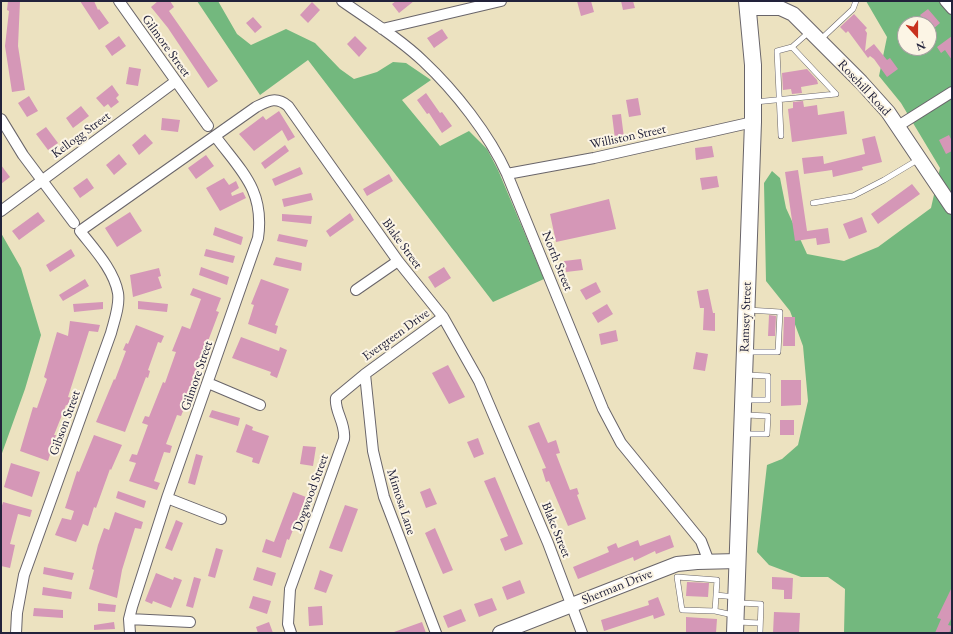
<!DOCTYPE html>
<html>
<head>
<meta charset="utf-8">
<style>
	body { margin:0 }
	#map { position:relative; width:953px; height:634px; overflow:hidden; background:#ece2c0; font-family:"EB Garamond",serif }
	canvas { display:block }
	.frame { position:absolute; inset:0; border:2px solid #22223b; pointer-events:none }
	.north { position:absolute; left:897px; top:16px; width:40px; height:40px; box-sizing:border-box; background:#fcf5e5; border:1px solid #a5a1a1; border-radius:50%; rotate:159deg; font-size:11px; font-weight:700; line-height:16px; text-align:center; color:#22223b }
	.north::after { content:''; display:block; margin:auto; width:14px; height:18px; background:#c8321e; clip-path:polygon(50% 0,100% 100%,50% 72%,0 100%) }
</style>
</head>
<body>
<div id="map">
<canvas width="953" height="634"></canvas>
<div class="frame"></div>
<div class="north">N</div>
</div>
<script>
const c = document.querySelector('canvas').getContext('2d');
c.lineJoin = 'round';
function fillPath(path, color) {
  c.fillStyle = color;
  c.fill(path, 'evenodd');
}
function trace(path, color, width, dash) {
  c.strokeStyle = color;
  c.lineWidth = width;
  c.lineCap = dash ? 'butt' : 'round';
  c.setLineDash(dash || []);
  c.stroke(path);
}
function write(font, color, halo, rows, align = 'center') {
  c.font = font + ' "EB Garamond",serif';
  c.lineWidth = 4;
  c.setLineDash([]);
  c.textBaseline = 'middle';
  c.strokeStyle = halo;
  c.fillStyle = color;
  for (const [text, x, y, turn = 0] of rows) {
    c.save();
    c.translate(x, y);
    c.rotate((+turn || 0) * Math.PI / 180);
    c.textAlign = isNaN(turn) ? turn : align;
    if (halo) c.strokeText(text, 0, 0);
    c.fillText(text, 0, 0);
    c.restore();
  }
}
const forest = new Path2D(`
	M197,1H218L237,34L251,45L286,29L315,43L340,69L354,79L377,72L393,62L406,63L431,80L402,100L440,146L469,131L487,149L498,170L544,279L493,302L308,60L260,95Z
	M866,1H952V633H844L845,589L828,577H801L769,565L757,552L767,465L782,459L798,445L808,401L803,346L790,311L766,281L764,183L772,171L780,178L786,208L807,254L844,261L878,247L931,208L940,168L901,103L879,76L887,37ZM905,24H929V48H905Z
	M1,233L21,268L41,335L25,389L1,456Z`);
const building = new Path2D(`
	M8,1H20L18,46L25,90L12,92L5,46L9,11L7,10Z
	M80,1H94L98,10L99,9L109,23L99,30Z
	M158,1H170L174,7L169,11L218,81L208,88L168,28L151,7Z
	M396,1H414L399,13L392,4Z
	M577,1H591L594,12L581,16Z
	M621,1H633L635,8L623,10Z
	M312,2L320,10L308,23L300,15Z
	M928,9L940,23L932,30L920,15Z
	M854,14L867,28L865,30L867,33L865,51L874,44L887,60L890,58L898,69L887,77L874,59L870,56L868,58L848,31L846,33L840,27Z
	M253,17L262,27L255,33L246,23Z
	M442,29L448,38L434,48L427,38Z
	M119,36L126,46L112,56L105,46Z
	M355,36L367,48L359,57L347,44Z
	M952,36V60L945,50L941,53L937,47Z
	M129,67L141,69L138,86L126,84Z
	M807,69L817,80L818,84L801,87L802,93L792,94L791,89L783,90L782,73Z
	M112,85L119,95L116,98L119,102L111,108L108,104L104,107L96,98Z
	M426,93L440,113L442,112L452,126L442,133L429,113L427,114L417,100Z
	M29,96L38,111L27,117L18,103Z
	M638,98L641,115L629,117L626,100Z
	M803,101L804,107L817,105L818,115L844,111L847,134L792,142L788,109L793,108V102Z
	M81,106L89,116L73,128L66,118Z
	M279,111L295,137L288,141L282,130L254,151L239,134L263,116L266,120Z
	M621,114L624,138L615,139L612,115Z
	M162,118L180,120L178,132L161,130Z
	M46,127L58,143L48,150L36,134Z
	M145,134L153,143L139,155L132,145Z
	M949,135L952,141V151L946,154L939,140Z
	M875,136L882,162L862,167L863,170L833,177L832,170L804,174L802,158L823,156L824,164L865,154L862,139Z
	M285,145L289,151L265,169L261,163Z
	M712,146L714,157L696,160L695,148Z
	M119,154L127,164L114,175L106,165Z
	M206,155L214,166L196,179L188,168Z
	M1,165L10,177L1,184Z
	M300,167L303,174L275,186L272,179Z
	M798,170L807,231L828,228L830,243L817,245L816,238L795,241L785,172Z
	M389,174L393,181L367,196L363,189Z
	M717,176L719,187L702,190L700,178Z
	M87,178L94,188L80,198L73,188Z
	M224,178L229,185L236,181L239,188L231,193L232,196L243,192L246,198L220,211L206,188Z
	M912,184L920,194L878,224L871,214Z
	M311,193L313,200L284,207L282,199Z
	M609,199L616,229L556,242L550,214Z
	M38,212L45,221L19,240L12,231Z
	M130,212L142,231L117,247L105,228Z
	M350,213L354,220L330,237L326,231Z
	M282,214L312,216L311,224L282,221Z
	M862,217L867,232L849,239L843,224Z
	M215,227L243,237L241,245L213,235Z
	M279,234L308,240L306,247L277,241Z
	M71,249L75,256L50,272L46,265Z
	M206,249L235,256L233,263L204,256Z
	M276,257L302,263L301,271L273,265Z
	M581,259L583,270L566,272L564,261Z
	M201,267L229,277L227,285L199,275Z
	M444,267L451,278L435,288L428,277Z
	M159,268L161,276L158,277L162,288L133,297L130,275Z
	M85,279L89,286L63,301L59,295Z
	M261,279L289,289L275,325L278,326L276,334L248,324L254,305L251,304Z
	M596,282L601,292L586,300L580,290Z
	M193,288L221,298L216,311L219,312L196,373L200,374L197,381H195L181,416L177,415L166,444L172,446L170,453L164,452L154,481L160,483L157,490L129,481L136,463L129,461L132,454L137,455L148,425L142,423L145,416L149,417L163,382L165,383L176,352L172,351L182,326L190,329L201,299L190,295Z
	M708,289L713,313H715V331L703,330L704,308H700L697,291Z
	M138,301L168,304L167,312L138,309Z
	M103,302V309L74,312L73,304Z
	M607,304L613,314L598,323L592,313Z
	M769,315L776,316L775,336H768Z
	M784,317H795V346H783Z
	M70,321L100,325L98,332L89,331L68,397L72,398L69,406L66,405L54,435H56L48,461L20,451L33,407L37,408L47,379L44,377L57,332L68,336Z
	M136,325L164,336L161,343L158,342L148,370L150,371L148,378L146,377L125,432L96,422L114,379L115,380L126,351L123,350L126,343L128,344Z
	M616,330L618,341L601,345L599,334Z
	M241,337L279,351L280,347L287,350L277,378L270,375L271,372L232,358Z
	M696,352L708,354L705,371L693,369Z
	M448,365L465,397L449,404L432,373Z
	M781,380H801V405L781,406Z
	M212,410L240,418L238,426L209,417Z
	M780,420H794V435H780Z
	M539,422L548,443L556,440L560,453L556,454L570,490L577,488L579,494L577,495L586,519L568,526L549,481L546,482L542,469L546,468L528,426Z
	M246,424L253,427L252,430L269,436L259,464L252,462L253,458L236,452Z
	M94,435L122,445L111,470L110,469L96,508L94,507L88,526L83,524L76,542L55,535L62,518L71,520L74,511L65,508L77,471L79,472Z
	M478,438L484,454L474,458L467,442Z
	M303,446L316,447L313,466L300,464Z
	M196,454L203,456L195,485L188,483Z
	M11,463L40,472L32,497L4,487Z
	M495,477L523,544L505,551L500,539L508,536L484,481Z
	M430,488L437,504L426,508L420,492Z
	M118,491L146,501L144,508L116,498Z
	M293,492L306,497L289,540L287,539L281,558L262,552L266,539L274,542Z
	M3,502L32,510L30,517L18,514L10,544L15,545L10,568L1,566V509Z
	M345,505L358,509L342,552L329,548Z
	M115,512L143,522L141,529L135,528L130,544L122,570L117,598L89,589L94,570L92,569L98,545L104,528L109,530Z
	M176,520L183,523L172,551L165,548Z
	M435,528L453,570L443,574L425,533Z
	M670,535L674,547L656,554L655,551L634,561L633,557L578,579L573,567L609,552L607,547L616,543L618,548L638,540L640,546Z
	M216,548L223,550L215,578L208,576Z
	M44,567L74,573L72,580L43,574Z
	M257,567L276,573L272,586L253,580Z
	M320,570L333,575L326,593L314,589Z
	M156,573L173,580L174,577L182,580L171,608L153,601L152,604L145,601Z
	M194,577L201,579L193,608L186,606Z
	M772,577L793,578L792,599H784V590L772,589Z
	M520,580L525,593L507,600L502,587Z
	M687,582L709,583L708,597L686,596Z
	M43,587L72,592L71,599L42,595Z
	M952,587V617L948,625L952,626L949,633H935L941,619L937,618Z
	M253,596L271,601L267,614L249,608Z
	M658,597L665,615L654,619L653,615L604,631L601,620L649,605L648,601Z
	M492,598L497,610L479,617L474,604Z
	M98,603L116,605L115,612L98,611Z
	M322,606L323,625L309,626L308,607Z
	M34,608L63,610V618L33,616Z
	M461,609L466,621L448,628L443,616Z
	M774,612L800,613L799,633H773Z
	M686,617L717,619L716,633H686Z
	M114,622L115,629L94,630V625Z
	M269,622L273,633H258L256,627Z
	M422,622L426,633H394V632Z`);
const lane = new Path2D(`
	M820,40L853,9L856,1
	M792,47L809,32
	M755,102L836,94L792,47L777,51L781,136
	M813,203L853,196L884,180L919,159
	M747,352H778L780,312L748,310
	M744,400H768V376L746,375
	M743,434H767L768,416L746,415
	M716,595L735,597
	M739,603L761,604L760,633
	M715,611L717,580L677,577L682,610L715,611L733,615
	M737,622L760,623`);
const street = new Path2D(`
	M119,1L208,126
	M342,1C369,20 399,38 423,61C455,91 489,134 507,174L603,409L621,443L701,541L709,562
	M945,1L952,9
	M382,29L501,1
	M1,119L23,155L74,223
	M898,126L952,92
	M507,174L594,158L753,122
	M1,211L176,81
	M356,290L398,261
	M365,374L373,451L384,497L436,633
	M208,383L260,405
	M167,498L221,519
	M129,619L190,622
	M16,633L17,613L24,575L111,333C114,321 120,306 118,293C114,270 94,249 80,231L256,107C268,101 276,96 288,106L398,261L443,317L479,381L548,543L582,633
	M130,633L129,619L132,607L167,498L258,238C265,190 241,171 215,136
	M291,633L288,624L290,589L344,439C346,423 334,411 336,398L365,374L443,317`);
const secondary = new Path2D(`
	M748,8H780L793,14L861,82L888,112L952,207
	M500,633L677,564L697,562L738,561`);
const primary = new Path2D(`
	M735,633L753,122V65L747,1`);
const streetNames = [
	["Gilmore Street",166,46,54],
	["Rosehill Road",864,88,47],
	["Kellogg Street",81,135,-36],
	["Williston Street",628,137,-12],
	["Blake Street",402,244,54],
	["North Street",557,261,68],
	["Ramsey Street",746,317,-88],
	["Evergreen Drive",396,335,-36],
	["Gilmore Street",197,376,-71],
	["Gibson Street",65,423,-70],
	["Dogwood Street",311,493,-70],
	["Mimosa Lane",401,502,72],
	["Blake Street",556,530,68],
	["Sherman Drive",617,587,-22]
];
fillPath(forest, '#73b87e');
fillPath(building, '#d597b7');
trace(lane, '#69656a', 6);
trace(street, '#69656a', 12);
trace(secondary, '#69656a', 16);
trace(primary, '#69656a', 18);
trace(lane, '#fff', 5);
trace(street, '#fff', 10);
trace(secondary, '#fff', 14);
trace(primary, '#fff', 16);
write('13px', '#22223b', '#fcf5e5', streetNames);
</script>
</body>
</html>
